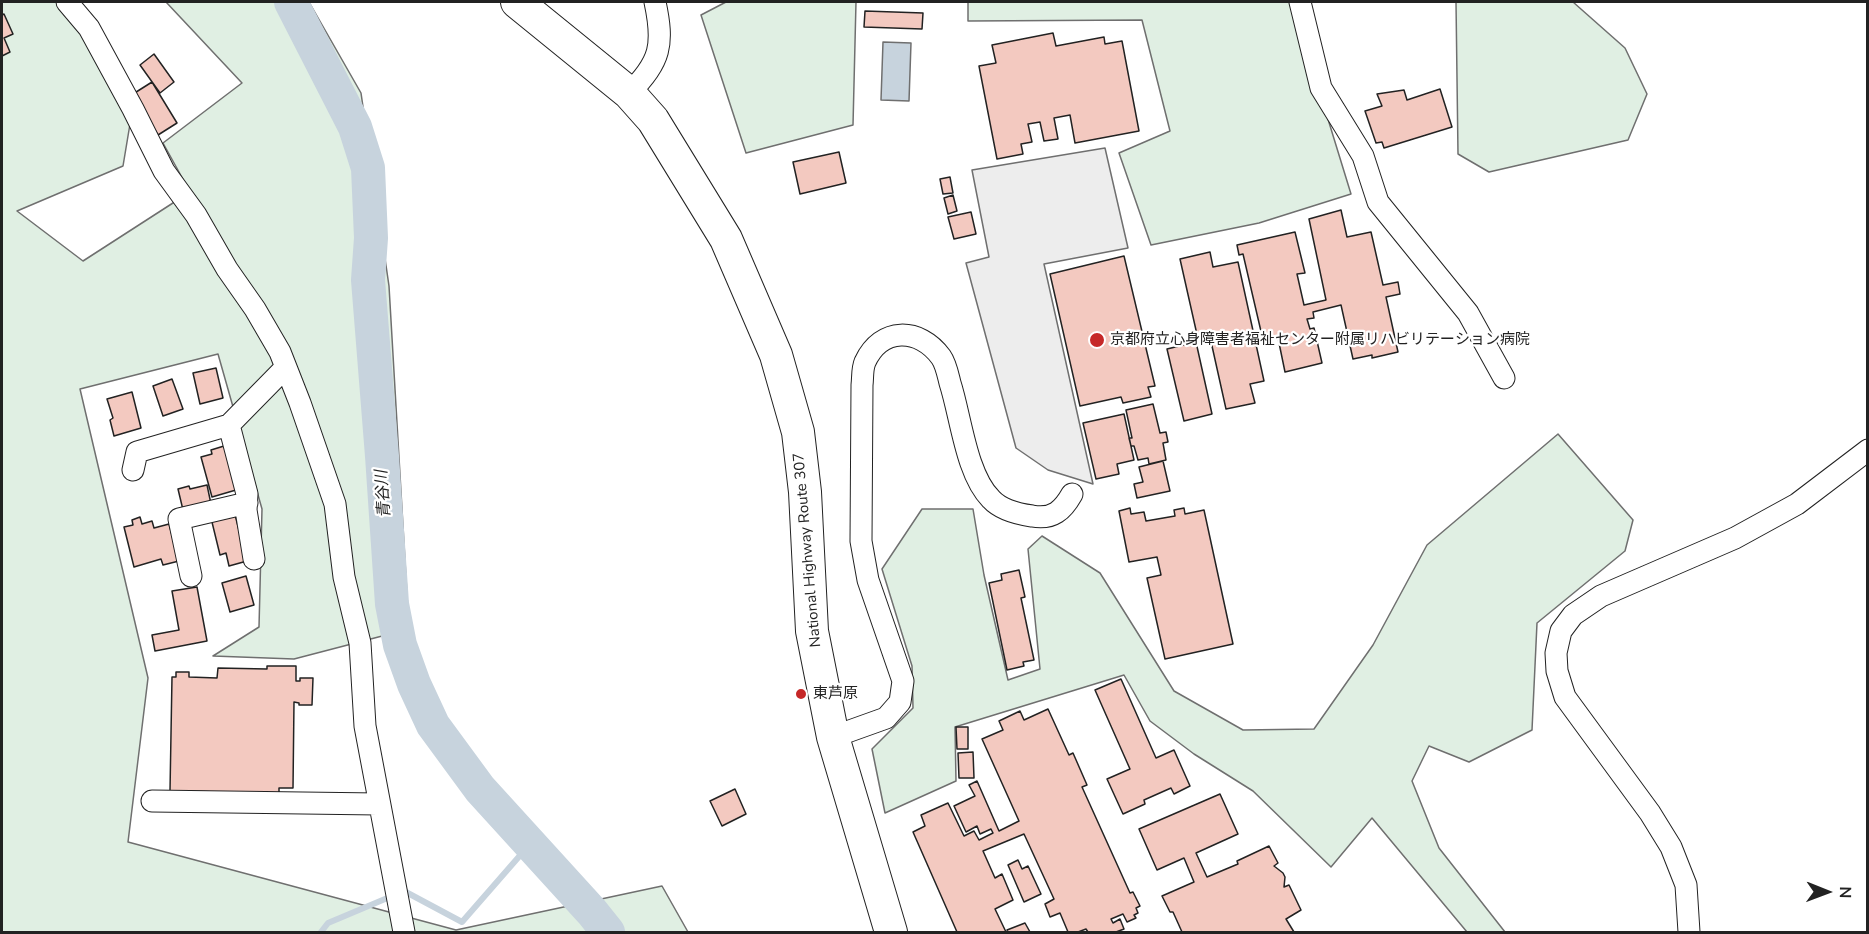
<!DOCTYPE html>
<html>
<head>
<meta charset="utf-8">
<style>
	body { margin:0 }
	#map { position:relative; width:1869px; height:934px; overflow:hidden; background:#fff; font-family:"Nunito Sans",sans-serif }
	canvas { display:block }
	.frame { position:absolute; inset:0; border:3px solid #222; pointer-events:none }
	.north { position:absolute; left:1797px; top:862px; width:60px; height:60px; -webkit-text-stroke:4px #fff; paint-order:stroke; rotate:91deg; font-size:16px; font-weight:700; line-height:24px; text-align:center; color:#222 }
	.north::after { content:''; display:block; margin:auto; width:21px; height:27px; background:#222; clip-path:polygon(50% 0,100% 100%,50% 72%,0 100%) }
</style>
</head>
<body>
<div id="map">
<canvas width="1869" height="934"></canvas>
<div class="frame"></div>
<div class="north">N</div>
</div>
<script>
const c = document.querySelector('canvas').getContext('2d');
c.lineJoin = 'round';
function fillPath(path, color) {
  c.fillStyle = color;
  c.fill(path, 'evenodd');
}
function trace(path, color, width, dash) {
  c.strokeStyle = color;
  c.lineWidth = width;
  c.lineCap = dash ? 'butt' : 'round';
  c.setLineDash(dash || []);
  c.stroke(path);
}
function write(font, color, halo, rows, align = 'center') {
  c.font = font + ' "Nunito Sans","Noto Sans JP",sans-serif';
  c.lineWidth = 4.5;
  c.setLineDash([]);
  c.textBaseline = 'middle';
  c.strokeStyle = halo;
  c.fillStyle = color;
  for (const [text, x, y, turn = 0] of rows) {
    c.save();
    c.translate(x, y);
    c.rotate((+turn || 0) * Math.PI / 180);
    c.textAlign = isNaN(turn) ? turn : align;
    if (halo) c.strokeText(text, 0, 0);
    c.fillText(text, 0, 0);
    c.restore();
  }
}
const green = new Path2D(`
	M2,2H69L131,118L123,166L17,211L83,261L190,192L163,143L242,83L166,2H309L361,93L389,286L409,629L294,659L213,656L259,627L262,509L218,354L80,389L148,678L128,842L456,930L662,886L688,932H2Z
	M726,2H856L853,125L746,153L701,15Z
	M968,2H1292L1351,194L1259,223L1151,245L1119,153L1170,131L1142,20L968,21Z
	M1456,2H1573L1625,48L1647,94L1628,140L1489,172L1458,154Z
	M1558,434L1633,520L1625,551L1537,623L1532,730L1469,762L1429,746L1412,781L1439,848L1505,932H1467L1372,818L1331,867L1253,791L1194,754L1150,721L1124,675L955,727L956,781L885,813L872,749L913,708L912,666L882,569L922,509H973L984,575L1008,680L1040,669L1028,549L1042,536L1100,573L1174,691L1243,730L1314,729L1373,645L1427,545Z`);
const parking = new Path2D(`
	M1105,148L1128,248L1044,264L1093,484L1048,470L1016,448L966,263L989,257L972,170Z`);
const water = new Path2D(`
	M883,42L911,43L909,101L881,100Z`);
const stream = new Path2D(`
	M321,932L328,923L404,891L462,922L530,844`);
const river = new Path2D(`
	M291,2L355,127L368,168L371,238L368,280L382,456L392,604L400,645L414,684L433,725L480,789L592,912L608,932`);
const building = new Path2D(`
	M865,11L923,13L922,29L864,27Z
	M4,14L13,34L4,38L10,52L2,56V15Z
	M1053,33L1056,46L1104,37L1105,44L1122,41L1139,131L1075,143L1070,115L1054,118L1058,139L1044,141L1040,122L1028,124L1032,142L1021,144L1023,154L997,159L979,66L996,63L992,45Z
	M154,54L174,82L160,93L140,65Z
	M152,82L177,123L158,135L133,94Z
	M1440,89L1452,127L1384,148L1382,142L1376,143L1365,111L1382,106L1377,94L1404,90L1407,100Z
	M839,152L846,183L800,194L793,162Z
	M950,177L953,193L943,194L940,179Z
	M953,195L957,211L948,214L944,198Z
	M1341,210L1347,237L1371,232L1383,285L1398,282L1400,294L1386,297L1398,352L1372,358V355L1353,359L1341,305L1313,312L1314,318L1307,319L1310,329L1314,328L1322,363L1285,372L1278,338L1263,340L1243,254L1239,255L1237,245L1295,232L1305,273L1297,274L1304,305L1326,300L1309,219Z
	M971,212L976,234L954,239L948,217Z
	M1210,252L1213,267L1238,262L1264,381L1250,384L1255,403L1226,409L1210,337L1198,339L1180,259Z
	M1124,256L1155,386L1148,387L1151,397L1123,403L1121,397L1080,406L1050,274Z
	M1196,342L1212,414L1184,421L1167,349Z
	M216,368L223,398L200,404L193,373Z
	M172,379L183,409L163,416L153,386Z
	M132,392L141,428L114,436L110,420L113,418L107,399Z
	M1153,404L1160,433L1166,432L1168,442L1163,443L1166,460L1149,464L1148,458L1138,460L1134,446H1131L1129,438H1132L1126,410Z
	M1124,414L1134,460L1117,464L1119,474L1096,479L1083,423Z
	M224,446L236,490L212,497L201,457L212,454L211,450Z
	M1163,461L1170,491L1137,498L1134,484L1143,482L1139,467Z
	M207,485L211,504L183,510L178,489L189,486L190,489Z
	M1130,508L1131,514L1144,512L1146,521L1175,516L1174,510L1184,508L1185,514L1204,510L1233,644L1165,659L1147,578L1161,575L1157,557L1129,562L1119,511Z
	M234,511L247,561L229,566L226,553L220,555L211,518Z
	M140,517L142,524L152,521L154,528L169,524L179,561L163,565L161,559L134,567L124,527L133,525L132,520Z
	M1019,570L1025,597L1021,598L1034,660L1023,662L1024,666L1007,670L989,583L1002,580L1001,574Z
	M246,576L254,605L230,612L222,583Z
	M197,587L207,641L155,651L152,635L179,630L172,591Z
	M267,666H296V681H300V678H313L312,705H299V703L294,702L293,788H279V793L170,791L172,677H176V672H189V677L217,678L218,668L267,669Z
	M1121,679L1156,758L1174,750L1190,786L1174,794L1171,788L1144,800L1145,804L1123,814L1107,779L1130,769L1095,690Z
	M1048,709L1069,755L1073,753L1087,785L1082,787L1130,893L1133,892L1140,906L1136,908L1138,913L1134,915L1136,918L1127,922L1123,914L1111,919L1113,923L1120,919L1124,929L1116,932H1088L1086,929L1078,932H1068L1060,913L1050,917L1045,904L1054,899L1024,834L983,851L995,878L1002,874L1013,900L995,909L1006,932H957L913,832L925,826L921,815L948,803L964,836L974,831L979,840L993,833L991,829L980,834L977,826L966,832L954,806L975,796L969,785L977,781L999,831L1019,821L982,739L1003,730L999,721L1020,711L1024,720Z
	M956,727H968V749H957Z
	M973,752L974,778H959L958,753Z
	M735,789L746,814L722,826L710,801Z
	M1220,794L1238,834L1196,853L1207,877L1238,864L1237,861L1269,846L1278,863L1274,866L1283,873L1285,877L1284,887L1289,885L1301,910L1286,919L1294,932H1182L1173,912H1170L1162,896L1194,882L1184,858L1157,870L1139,829Z
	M1018,860L1022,869L1028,866L1041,894L1024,902L1008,865Z
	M1025,923L1030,932H1008L1007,930Z`);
const minor = new Path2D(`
	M67,2L89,28L133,109L164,171L196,215L227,269L255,309L280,352L300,403L335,504L344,577L360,643L365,726L404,932
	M1300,2L1321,88L1363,156L1378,202L1468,313L1504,378
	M629,93C661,62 664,44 655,2
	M229,425L247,494L246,510L254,559
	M133,470L137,452L229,425L285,368
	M191,576L179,519L247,503
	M833,737L886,718L900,702L903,681L868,580L861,541L862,385C863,377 862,369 865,362C881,327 919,327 941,357C946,364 948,375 950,383C961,417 966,474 991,499C1001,510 1018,514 1032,516C1053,520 1063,510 1072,494
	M152,801L378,804
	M1689,932L1686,885L1671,847L1650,813L1565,697L1557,671L1556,653L1561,631L1573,615L1601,596L1735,538L1797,504L1868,450`);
const highway = new Path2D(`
	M517,2L629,93L653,120L726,239L776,355L798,432L805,492L812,631L833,737L891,932`);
const markers = [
	[1097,340,8,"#c62828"],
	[801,694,6,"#c62828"]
];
const poiNames = [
	["京都府立心身障害者福祉センター附属リハビリテーション病院",1110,340],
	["東芦原",813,694]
];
const streetNames = [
	["National Highway Route 307",808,550,-95]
];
const waterNames = [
	["青谷川",384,494,-94]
];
fillPath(green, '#e0efe3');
trace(green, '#6f6f6f', 1.5);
fillPath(parking, '#ededed');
trace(parking, '#6f6f6f', 1.5);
fillPath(water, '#c7d3dd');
trace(water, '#6f6f6f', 1.5);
trace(stream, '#c7d3dd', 6);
trace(river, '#c7d3dd', 34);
fillPath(building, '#f3c9c0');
trace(building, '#222', 1.5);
trace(minor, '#222', 23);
trace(highway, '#222', 34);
trace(minor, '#fff', 21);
trace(highway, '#fff', 32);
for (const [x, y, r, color] of markers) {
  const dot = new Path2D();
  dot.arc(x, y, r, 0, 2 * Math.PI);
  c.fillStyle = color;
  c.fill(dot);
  trace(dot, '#fff', 2);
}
write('15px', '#222', '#fff', poiNames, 'left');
write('15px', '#222', '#fff', streetNames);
write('italic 16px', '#222', '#fff', waterNames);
</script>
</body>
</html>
